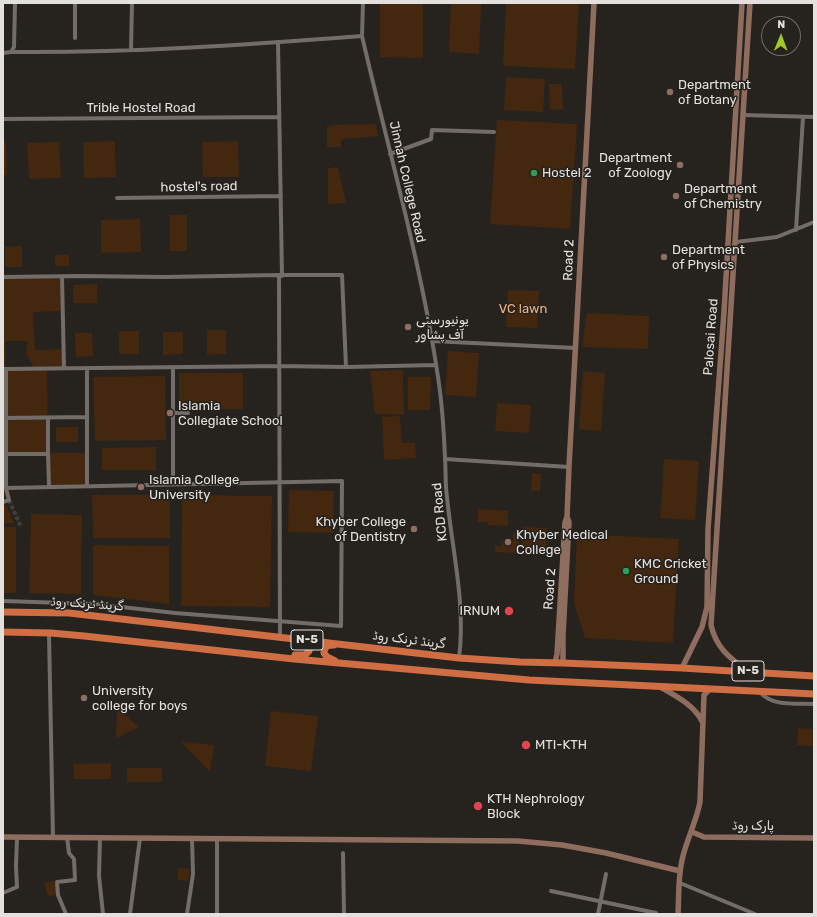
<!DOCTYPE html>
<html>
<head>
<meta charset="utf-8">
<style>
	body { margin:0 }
	#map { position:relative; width:817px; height:917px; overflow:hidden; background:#26221e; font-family:Rubik,sans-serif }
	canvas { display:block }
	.frame { position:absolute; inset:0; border:4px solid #e3e0de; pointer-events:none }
	.north { position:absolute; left:761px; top:16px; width:40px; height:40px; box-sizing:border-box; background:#26221e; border:1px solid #726e6b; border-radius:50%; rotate:1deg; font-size:11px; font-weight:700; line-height:16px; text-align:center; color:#e3e0de }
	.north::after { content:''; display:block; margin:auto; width:14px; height:18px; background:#a0c92c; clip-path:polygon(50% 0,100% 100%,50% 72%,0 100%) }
</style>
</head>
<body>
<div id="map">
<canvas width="817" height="917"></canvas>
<div class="frame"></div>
<div class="north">N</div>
</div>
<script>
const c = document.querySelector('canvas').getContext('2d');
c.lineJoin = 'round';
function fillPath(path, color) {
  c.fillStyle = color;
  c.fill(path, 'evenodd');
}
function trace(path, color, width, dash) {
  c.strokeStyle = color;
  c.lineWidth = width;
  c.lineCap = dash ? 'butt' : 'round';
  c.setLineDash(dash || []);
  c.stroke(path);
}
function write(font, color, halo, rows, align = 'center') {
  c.font = font + ' Rubik,"Noto Naskh Arabic",sans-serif';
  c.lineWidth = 3;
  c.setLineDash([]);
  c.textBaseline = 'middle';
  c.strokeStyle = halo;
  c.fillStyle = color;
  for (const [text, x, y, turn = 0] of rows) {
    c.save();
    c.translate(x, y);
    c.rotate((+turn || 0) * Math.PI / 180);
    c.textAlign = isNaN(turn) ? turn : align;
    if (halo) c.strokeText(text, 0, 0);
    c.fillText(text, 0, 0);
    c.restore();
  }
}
const green = new Path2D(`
	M380,3H423V58L380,57Z
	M451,3H481L479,54L449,52Z
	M506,3H579L575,69L503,66Z
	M506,77L545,79L543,112L504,110Z
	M549,84H562L563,109L550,110Z
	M497,120L577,124L570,229L490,224Z
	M376,124L378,136L344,139L341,140V147H327V126L333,125Z
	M115,141L116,177L84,178L83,142Z
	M238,141L239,177H203L202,142Z
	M3,142H6L7,175H3Z
	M59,142L61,178L29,179L27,143Z
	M338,167L346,203L328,204V168Z
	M170,215H187V251H170Z
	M140,219L141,252L101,253V220Z
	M22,246V267H5V247Z
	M55,255H69V266H55Z
	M62,276L63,311L33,312L35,350L64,349V368L47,369L48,453H87V486H49L48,454H5L6,488L5,497L3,495V446H5V418H3V277ZM5,341H28L26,353L34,368L6,369Z
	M97,284V303H73V285Z
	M508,290L539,291L537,328L506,327Z
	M587,313L649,316L648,349L582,347Z
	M207,330H226V354L207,355Z
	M119,331H139V354H119Z
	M163,332H183V354L163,355Z
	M75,333H92L93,356L76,357Z
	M448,351L479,353L476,397L445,395Z
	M403,370L404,415L375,414L370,371Z
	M583,371L605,373L601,431L579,429Z
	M179,373H243V409H179Z
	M165,376L166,440L95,441L93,377Z
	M408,377H431L430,410H408Z
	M497,403L531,405L529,433L495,431Z
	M400,416L402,443H415L416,458L384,460L382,417Z
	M56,427H78V442H56Z
	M156,447V470H102V448Z
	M664,459L699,461L695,520L660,518Z
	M532,473L541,474L540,491H531Z
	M289,490L334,491L333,533L288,532Z
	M92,495H170V538H93Z
	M182,495L272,496L270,607L181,606Z
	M6,505L14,523H3V506Z
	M478,509L508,511V526L488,525V522H478Z
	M31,514L82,515L81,594L29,593Z
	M3,527H16V593H3Z
	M523,527L547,528L546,552L540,550L535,554H522Z
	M513,533H519V553L495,552V546H501L502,541H513Z
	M577,534L679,539L673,643L585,638L574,603Z
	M93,545L169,546V604L93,595Z
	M117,708L139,727L116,738Z
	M271,711L318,716L311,771L265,766Z
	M798,728L814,729V746L797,745Z
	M181,742L214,745L210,772Z
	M111,763V779H74V764Z
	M127,768H162V782H127Z
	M178,868L190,869L188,881L178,880Z
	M54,880L57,895L48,896L44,883Z`);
const streetTunnel = new Path2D(`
	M9,500L21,527`);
const street = new Path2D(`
	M363,3L362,36C388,149 421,262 438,377C442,403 444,432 445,459C446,472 445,484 447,497C452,549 466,605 459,658
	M75,38V3
	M278,42L282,276
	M131,50L132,3
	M11,52C128,53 245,45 362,36
	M3,53L11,52L14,47L15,3
	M743,115L814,117
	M3,119L279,117
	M390,154L431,139L432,130L494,132
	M117,198L281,196
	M796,230L803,117
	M736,242L777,237L814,222
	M279,275L280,637
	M62,276L64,368
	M3,277L79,276L164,277L279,275H342L346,367
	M432,341L575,348
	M173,367V413H188
	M87,368V486
	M3,369L280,366L346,367L436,365
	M3,418L87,417
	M48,418V454
	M6,454H48L49,486
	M445,459L569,467
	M173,484V413
	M3,502L9,500L6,488V369
	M3,601L95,604L175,613L341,626L342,481L6,488
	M49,634L53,838
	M760,692C772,707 797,703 814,704
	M100,837L99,876L103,914
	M343,853L344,914
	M680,883L755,914
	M551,891L656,913
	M3,893L17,887L16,866L17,838
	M66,914L58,895L57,882L75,880L74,859L69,853L67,837
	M130,914L140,838
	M187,914L193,874L192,839
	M217,914V839
	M598,914L606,874`);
const secondary = new Path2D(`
	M555,663L557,654L565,522L567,517
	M563,663V635L569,522L567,517L569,467L594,3
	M682,668L702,627L707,607L708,529L724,312L742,3
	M747,671C730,658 716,648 711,625L750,3
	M662,688C678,697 695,706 703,723
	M692,832L704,837L814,838
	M3,837L518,841L562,845L606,853L680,871
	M678,914C679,893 678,870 685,849C690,833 697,818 700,802L704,695L709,690`);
const highway = new Path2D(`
	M3,612L69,613L459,658L520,662L563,663L682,668L814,676
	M3,632L51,633L84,636L294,659L529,680L814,694
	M334,645C328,645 324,646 324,653L327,657L335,661
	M295,655H305L309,651C310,644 305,642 300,641`);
const markers = [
	[670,92,4,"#8d6e63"],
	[680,165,4,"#8d6e63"],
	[534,173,4,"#2e9e5b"],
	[676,196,4,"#8d6e63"],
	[664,257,4,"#8d6e63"],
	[408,327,4,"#8d6e63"],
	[170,413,4,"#8d6e63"],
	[141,487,4,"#8d6e63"],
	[414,529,4,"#8d6e63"],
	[508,542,4,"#8d6e63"],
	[626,571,4,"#2e9e5b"],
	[509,611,5,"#e0444e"],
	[84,698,4,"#8d6e63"],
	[526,745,5,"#e0444e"],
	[478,806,5,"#e0444e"]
];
const shields = [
	[307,640,32],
	[748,671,32]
];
const shieldNames = [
	["N-5",307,640],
	["N-5",748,671]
];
const poiNames = [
	["Department",678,85],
	["of Botany",678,100],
	["Department",672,158,"right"],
	["of Zoology",672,173,"right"],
	["Hostel 2",542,173],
	["Department",684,189],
	["of Chemistry",684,204],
	["Department",672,250],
	["of Physics",672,265],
	["یونیورسٹی",416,320],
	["آف پشاور",416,335],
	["Islamia",178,406],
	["Collegiate School",178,421],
	["Islamia College",149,480],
	["University",149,495],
	["Khyber College",406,522,"right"],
	["of Dentistry",406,537,"right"],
	["Khyber Medical",516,535],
	["College",516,550],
	["KMC Cricket",634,564],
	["Ground",634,579],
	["IRNUM",500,611,"right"],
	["University",92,691],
	["college for boys",92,706],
	["MTI-KTH",535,745],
	["KTH Nephrology",487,799],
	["Block",487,814]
];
const streetNames = [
	["Trible Hostel Road",141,108],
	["Jinnah College Road",407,182,77],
	["hostel's road",199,187,-1],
	["Road 2",569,260,-88],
	["Palosai Road",711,337,-86],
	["KCD Road",440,512,-96],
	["Road 2",550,589,-86],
	["گرینڈ ٹرنک روڈ",87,604,4],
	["گرینڈ ٹرنک روڈ",409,640,7],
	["پارک روڈ",753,826,1]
];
const parkNames = [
	["VC lawn",523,309]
];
fillPath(green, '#44270f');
trace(streetTunnel, '#423e3b', 4, [4, 2]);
trace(street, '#736d69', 4);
trace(secondary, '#8f6d5e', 5.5);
trace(highway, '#cf6d43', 7);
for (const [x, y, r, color] of markers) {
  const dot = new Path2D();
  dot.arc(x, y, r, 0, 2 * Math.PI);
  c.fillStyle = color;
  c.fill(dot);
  trace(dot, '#26221e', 1.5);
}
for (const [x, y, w] of shields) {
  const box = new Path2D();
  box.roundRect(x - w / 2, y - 10, w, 20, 3);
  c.fillStyle = '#26221e';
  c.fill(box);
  trace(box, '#e3e0de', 1);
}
write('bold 12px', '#e3e0de', null, shieldNames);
write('13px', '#e3e0de', '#26221e', poiNames, 'left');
write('13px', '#e3e0de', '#26221e', streetNames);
write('13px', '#ecb084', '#26221e', parkNames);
</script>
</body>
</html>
